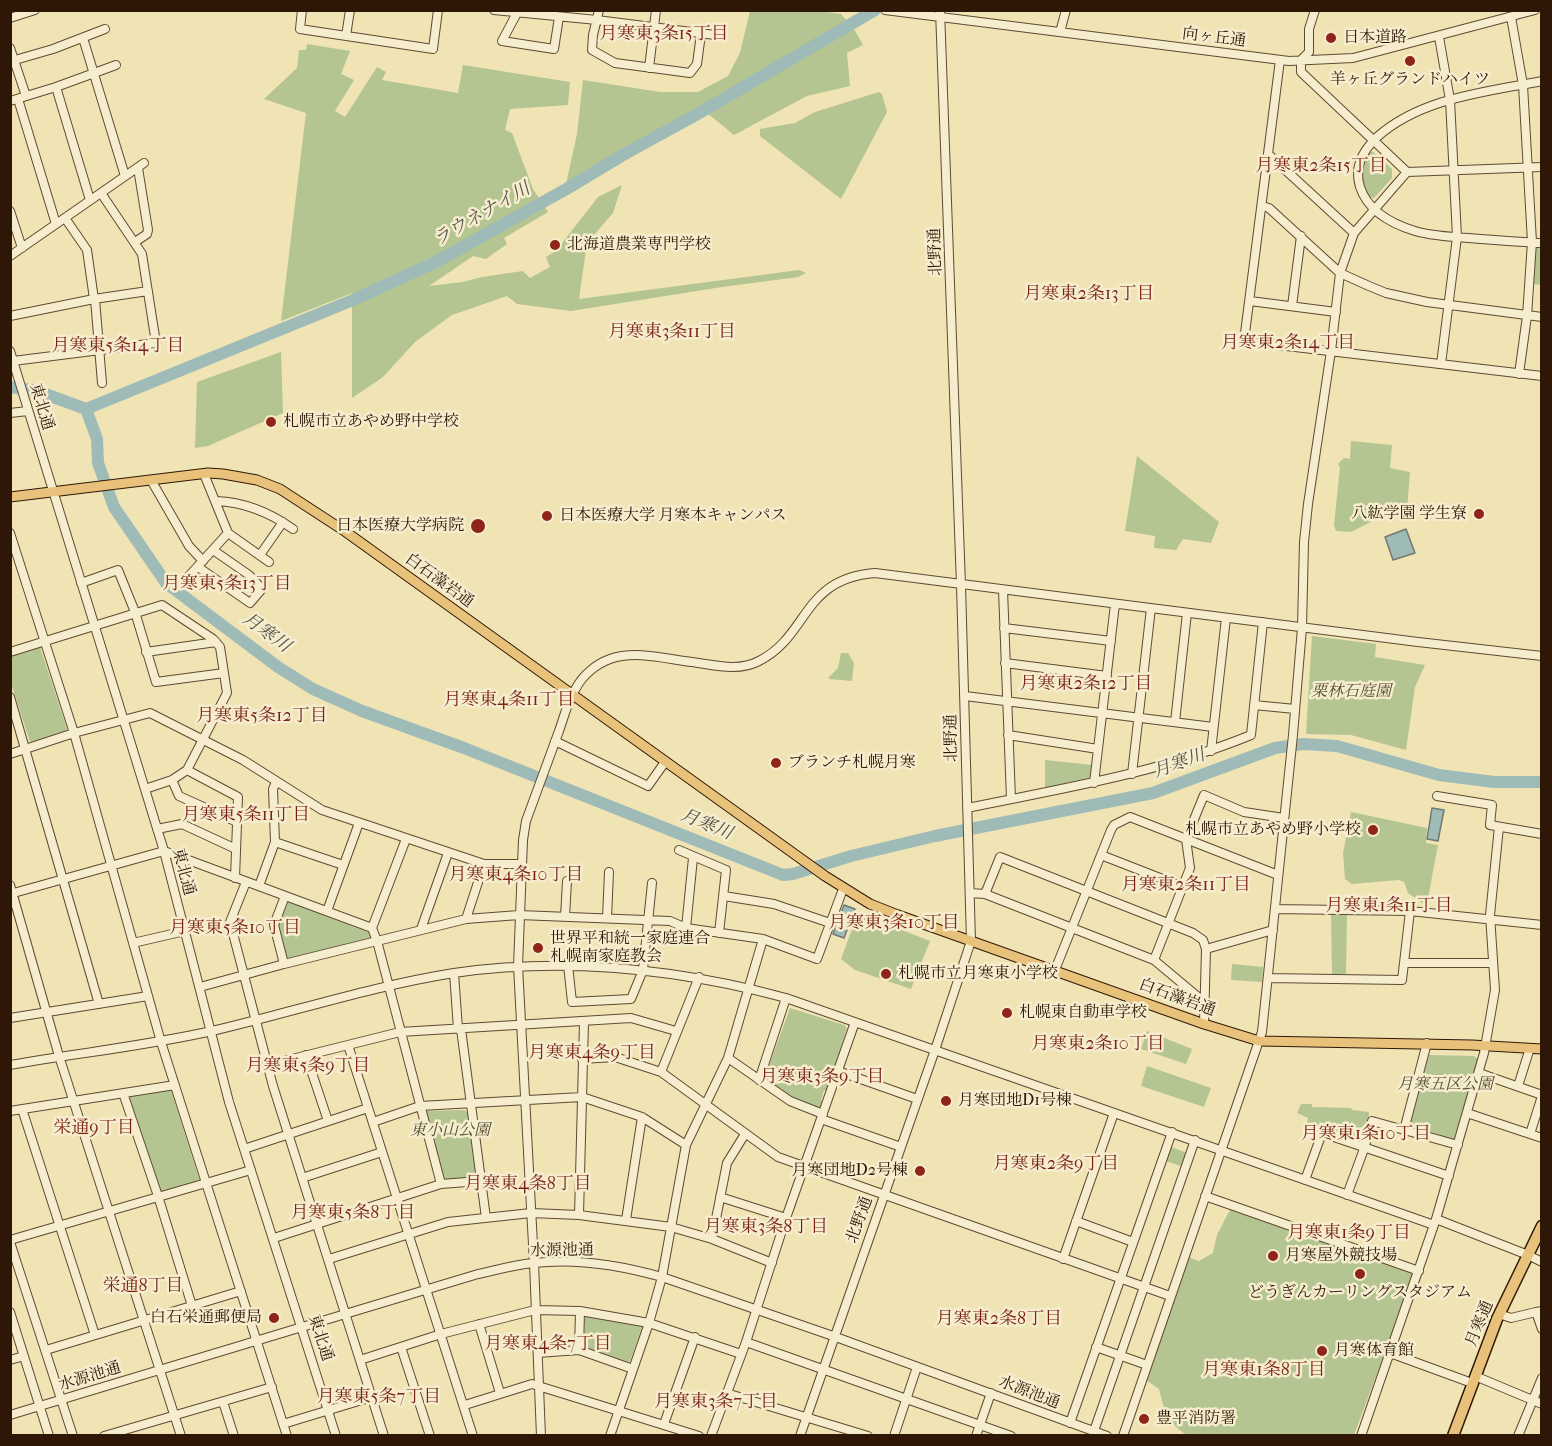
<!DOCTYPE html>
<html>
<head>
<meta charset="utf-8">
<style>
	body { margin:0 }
	#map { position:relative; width:1552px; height:1446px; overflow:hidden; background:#f0e3b4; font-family:"IM FELL French Canon",serif }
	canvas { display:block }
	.frame { position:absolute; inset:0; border:12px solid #2f1707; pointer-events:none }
</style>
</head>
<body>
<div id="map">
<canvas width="1552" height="1446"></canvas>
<div class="frame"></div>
</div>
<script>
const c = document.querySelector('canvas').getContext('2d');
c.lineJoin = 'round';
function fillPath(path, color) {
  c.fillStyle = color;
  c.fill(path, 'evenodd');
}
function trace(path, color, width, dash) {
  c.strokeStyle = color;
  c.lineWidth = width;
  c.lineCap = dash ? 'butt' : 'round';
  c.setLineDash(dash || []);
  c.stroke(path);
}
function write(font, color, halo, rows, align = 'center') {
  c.font = font + ' "IM FELL French Canon","Noto Serif JP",serif';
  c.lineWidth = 5;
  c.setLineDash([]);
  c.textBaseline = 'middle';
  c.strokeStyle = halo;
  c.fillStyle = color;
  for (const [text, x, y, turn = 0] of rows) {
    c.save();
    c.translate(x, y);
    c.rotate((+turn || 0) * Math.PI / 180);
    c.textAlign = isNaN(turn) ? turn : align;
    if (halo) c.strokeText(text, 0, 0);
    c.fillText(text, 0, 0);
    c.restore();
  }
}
const green = new Path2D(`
	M815,10L841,14L854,29L863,45L847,53L850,86L807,96L734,135L706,112L563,198L577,134L583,80L660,92H698L728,76L740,53L750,11Z
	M307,44L350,51L341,74L354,80L335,111L345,117L377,67L386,72L382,80L458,93L463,65L570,82L568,105L510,109L505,130L512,133L533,189L548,212L504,238L507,244L486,259L473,256L429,286L463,282L482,277L523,271L530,278L550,267L546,257L556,251L598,197L622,185L613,213L587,243L579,299L799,270L806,273L798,277L722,287L571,311L517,304L507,296L452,315L415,342L383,377L352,398V293L281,321L306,113L264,99L297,68L299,50H306Z
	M879,92L882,94L887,112L841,199L760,136V129L795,123L815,112Z
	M1368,152H1373L1392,169V178L1374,198L1370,197C1360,181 1361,169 1368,152Z
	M1536,247H1541V285L1533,284Z
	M281,352L283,413L208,446L195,448L197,382Z
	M1351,441L1392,445L1390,468L1410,472L1407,510L1388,513L1351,532L1336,531L1334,525L1340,467L1338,464L1344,458L1350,459Z
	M1137,456L1219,522L1211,543L1183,539L1176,550L1154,548L1155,536L1125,531Z
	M1312,636L1376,644L1375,657L1425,665L1415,687L1406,750L1351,735L1306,734Z
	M40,647L67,729L66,731L30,742L11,683V656Z
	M841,653H848L854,663L852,681L829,679V677L838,668Z
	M1045,760L1092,765V777L1045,788Z
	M1351,812L1427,828L1426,843L1438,845L1428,898L1422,903L1408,893L1404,882L1399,880L1352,884L1345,879L1343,853Z
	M287,901L370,933L371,938L368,940L287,960L285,958L277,924L285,903Z
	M858,913L930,941L911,989L855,970L841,959Z
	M1331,913L1347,914L1346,974H1332Z
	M1232,964L1263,967L1262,982L1231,980Z
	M790,1008L844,1025L847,1028L826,1091L824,1090L821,1100L823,1101L819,1110L794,1101L764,1080Z
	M1147,1031L1192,1049L1186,1064L1141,1049Z
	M1429,1055L1474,1056L1478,1059L1454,1139L1411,1127L1410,1124Z
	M1147,1066L1211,1088L1204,1107L1141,1086Z
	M171,1090L200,1182L162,1192L160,1191L127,1096Z
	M1301,1104H1312V1107L1351,1108L1352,1110L1369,1112V1117L1362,1141L1359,1142L1307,1124L1308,1118L1297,1113Z
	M464,1110L467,1112L476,1177L445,1181L443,1179L425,1111Z
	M1171,1147L1187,1153L1183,1167L1166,1161Z
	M1231,1208L1415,1272L1354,1435H1187C1168,1424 1164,1409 1159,1389L1146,1380L1188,1257L1199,1261L1213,1253L1217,1235Z
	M585,1314L640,1325L642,1327L630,1361L628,1362L584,1347L583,1316Z`);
const water = new Path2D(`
	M1406,529L1415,553L1393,560L1385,537Z
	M1432,808L1444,810L1438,841L1427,839Z
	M844,905L855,909L844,938L833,934Z`);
const river = new Path2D(`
	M10,387L37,391L86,409L97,439L98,463L114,507L166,583L278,667L313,689L362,711L464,748L783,875L793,874L851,856L935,836L1153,793L1275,748L1303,744L1337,746L1439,775L1494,782H1542
	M86,409L353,300L436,262L568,188L621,156L694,116L875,10`);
const minor = new Path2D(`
	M302,10L300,29L433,49L438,10
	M494,10L597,20L715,35
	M599,10L593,35L592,50L615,63L690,73L697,64L701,34
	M885,10L1289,61L1353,58L1535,10
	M517,13L502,41L554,49L559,17
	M1511,17L1523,85L1532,242L1527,316L1519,374
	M10,18L35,10
	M1060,32L1066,10
	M346,36L350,10
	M1439,37L1450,100L1457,237L1441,364
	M83,38L125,176
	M10,48L26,96
	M15,60L53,49L105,29
	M1280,60L1244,341L1542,376
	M649,68L656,10
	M1542,81C1485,92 1420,98 1376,138C1362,152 1354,167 1360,187C1368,211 1392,224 1415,231C1432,236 1451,237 1469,238C1493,240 1517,242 1542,243
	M56,87L90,200
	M18,99L56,224
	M10,101L56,87L116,65
	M1268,154L1354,233
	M1407,172L1542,167
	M1262,206L1269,208L1340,273L1369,286L1386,293L1427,302L1542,317
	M10,211L22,248
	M65,218L87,250L94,299
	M135,242L147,234L148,230L138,168
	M10,256L144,163
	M95,299L102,383
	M1250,301L1336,312
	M1292,306L1301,236
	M10,316L94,299L148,291
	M10,351L164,851L229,1102L336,1436
	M13,361L156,343L142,254L101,193
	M10,413L28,411
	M204,474L228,533L269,562
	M151,480L189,546L203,561
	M216,501C245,502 269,512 293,529
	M10,533L74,733L161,1042L287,1436
	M260,555L283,522
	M198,567L250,603L262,589L249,575L213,550
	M188,577L228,533
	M81,583L118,570L135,612L156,682L224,673
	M1003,590L1011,799
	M1004,628L1111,641
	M10,652L162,605L213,639L220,647L227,693L187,770
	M146,652L216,642
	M1005,663L1107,676
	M965,696L1213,727
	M10,697L99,1004
	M1254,705L1295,709
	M1175,722L1187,613
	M1008,735L1098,749
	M555,741L648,786L665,762
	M1211,751L1226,618
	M10,754L74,733L150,713L243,760L322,810L484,864H522
	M1132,774L1151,608
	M172,780L179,796L237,822
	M1094,783L1115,604
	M145,789L172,780L187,770L238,797L235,878
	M1437,796L1492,805L1490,825L1542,834
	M967,808C1065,788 1158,773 1251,735L1263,622
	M157,829L182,824L236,849
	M275,842L343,865
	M679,850L726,870L719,933
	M1101,855L1183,887
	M246,882L230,922L273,1086L384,1436
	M10,885L59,1056L181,1436
	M259,886L275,842L273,789L276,782
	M970,893L985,894L1154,960L1203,1001
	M10,894L164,851L372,928L377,941L441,1184
	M985,894L1000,857L1193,933L1203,940L1206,949L1204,1024
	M724,896L774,904L830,923
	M1275,909L1410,911L1542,925
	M327,911L359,823
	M565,917L567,881
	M607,918L609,872
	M466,919L484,864
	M372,928L406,839
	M686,928L693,858
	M421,929L448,853
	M133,943L185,931
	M1206,949L1273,930
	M1154,960L1190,868L1186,839L1204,795L1244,812L1284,818
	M1404,963L1410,911
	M284,964L274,925L285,896
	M568,965L572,1002L631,999L643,970L652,883
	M1055,970L1111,830L1114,825L1130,817L1278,875
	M454,973L458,1029
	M1268,978L1402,980L1404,963H1493
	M200,987L284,964L466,919L519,915L670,921L686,928L763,939L817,959L843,889
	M10,1018L148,996
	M461,1029L486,1218
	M348,1045L473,1436
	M306,1055L328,1121
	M728,1058L790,1101L823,1114
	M582,1059L615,1057L661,1072L778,1157L1170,1296
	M10,1065C78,1053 145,1046 212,1031C293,1012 372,986 454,973C566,957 678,969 786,998L1434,1225
	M268,1065L400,1032L631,1018L676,1031
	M838,1071L917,1099
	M661,1072L699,977
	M1479,1073L1542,1095
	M759,1080L786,998
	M1518,1086L1530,1048
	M123,1093L158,1196L192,1306
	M22,1109L95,1335
	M10,1111L175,1085
	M1467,1113L1542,1138
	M821,1119L901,1147
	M373,1122L420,1106L582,1097L642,1117L686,1145
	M1404,1130L1427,1043
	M1530,1134L1542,1096
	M244,1149L368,1108
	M302,1178L382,1152
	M1305,1180L1322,1133L1449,1176
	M1347,1195L1364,1149L1372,1121L1458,1145
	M1205,1196L1419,1271
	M720,1197L786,1218
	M579,1215L584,1022
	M1436,1219L1528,1255L1542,1262
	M626,1220L642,1117
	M1076,1221L1133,1242
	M274,1238L441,1184L480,1181
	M712,1239L727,1163L745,1134
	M10,1240L251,1170
	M10,1242L73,1436
	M329,1259L448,1222L531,1213L579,1215L671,1227L712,1239L772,1263
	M1063,1259L1114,1113
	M1542,1311L1536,1312L1542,1329
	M10,1312L49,1436
	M1499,1314L1511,1318L1536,1312
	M479,1324L500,1393
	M746,1342L1011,1436
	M401,1347L430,1436
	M1096,1347L1147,1365
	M46,1350L241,1291
	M579,1350L580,1311
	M538,1353L579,1350L633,1369
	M1390,1353L1472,1383
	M10,1360L24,1356
	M360,1360L441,1334L535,1310L580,1311L649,1323L741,1354
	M1475,1376L1542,1404
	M726,1393L868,1436
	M223,1402L234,1436
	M465,1405L532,1384L699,1436
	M10,1415L478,1274C496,1270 514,1265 533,1263C576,1258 620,1265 662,1277L833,1336L1107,1436
	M1070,1423L1172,1132
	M283,1424L372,1397
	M664,1424L695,1337
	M1094,1431L1195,1140
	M104,1436L272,1387
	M541,1436L534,1263L518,966L523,840L526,821C537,791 548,761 559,731C564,717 568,700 576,688C583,675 596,664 610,659C636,650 666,659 692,662C714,665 739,672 759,661C810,635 801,579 875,573L1418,642L1542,656
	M610,1436L649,1323L662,1277L686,1145L728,1058L763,939
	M711,1436L746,1342L786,1218L855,1022
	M800,1436L935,1050L971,941L961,585L940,10
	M894,1436L917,1367
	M976,1436L991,1393
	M1123,1436L1262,1032L1293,735L1302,628L1304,542L1308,504L1331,351L1340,273L1354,233L1407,172L1301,72V60L1309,52V29L1315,10
	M1361,1436L1436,1219L1484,1053L1495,990L1490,915L1499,827
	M1518,1436L1542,1378`);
const major = new Path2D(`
	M10,497L208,473L223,474L257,480L280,489L346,532L825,876L870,904L898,915L1204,1024L1259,1041L1472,1045L1542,1049`);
const highway = new Path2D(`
	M1453,1436L1497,1319L1542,1226`);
const markers = [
	[1331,38,6,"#8f2418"],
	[1410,61,6,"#8f2418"],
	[555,245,6,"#8f2418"],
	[271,422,6,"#8f2418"],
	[1479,514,6,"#8f2418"],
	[547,516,6,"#8f2418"],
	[478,526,8,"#8f2418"],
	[776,763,6,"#8f2418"],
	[1373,830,6,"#8f2418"],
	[538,948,6,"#8f2418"],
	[886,974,6,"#8f2418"],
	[1007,1013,6,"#8f2418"],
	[946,1101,6,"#8f2418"],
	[920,1171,6,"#8f2418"],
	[1273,1256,6,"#8f2418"],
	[1360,1274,6,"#8f2418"],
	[274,1318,6,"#8f2418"],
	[1322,1351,6,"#8f2418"],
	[1144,1419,6,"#8f2418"]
];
const streetNames = [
	["向ヶ丘通",1214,38,7],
	["北野通",936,252,-92],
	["東北通",41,407,73],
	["白石藻岩通",439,581,36],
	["北野通",952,738,-91],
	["東北通",183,872,75],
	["白石藻岩通",1177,998,20],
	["北野通",860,1220,-70],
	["水源池通",562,1251,-1],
	["月寒通",1480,1324,-68],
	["東北通",320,1338,72],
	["水源池通",90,1377,-17],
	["水源池通",1029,1393,21]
];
const poiNames = [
	["日本道路",1343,38],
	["羊ヶ丘グランドハイツ",1410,80,"center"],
	["北海道農業専門学校",567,245],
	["札幌市立あやめ野中学校",283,422],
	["八紘学園 学生寮",1467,514,"right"],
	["日本医療大学 月寒本キャンパス",559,516],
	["日本医療大学病院",464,526,"right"],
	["ブランチ札幌月寒",788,763],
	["札幌市立あやめ野小学校",1361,830,"right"],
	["世界平和統一家庭連合",550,939],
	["札幌南家庭教会",550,957],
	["札幌市立月寒東小学校",898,974],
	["札幌東自動車学校",1019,1013],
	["月寒団地D1号棟",958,1101],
	["月寒団地D2号棟",908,1171,"right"],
	["月寒屋外競技場",1285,1256],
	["どうぎんカーリングスタジアム",1360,1293,"center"],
	["白石栄通郵便局",262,1318,"right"],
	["月寒体育館",1334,1351],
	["豊平消防署",1156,1419]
];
const parkNames = [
	["栗林石庭園",1351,692],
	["月寒五区公園",1445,1085],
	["東小山公園",450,1131]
];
const neighbourhoodNames = [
	["月寒東3条15丁目",664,35],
	["月寒東2条15丁目",1321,167],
	["月寒東2条13丁目",1089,295],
	["月寒東3条11丁目",672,333],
	["月寒東2条14丁目",1288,344],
	["月寒東5条14丁目",118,347],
	["月寒東5条13丁目",227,585],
	["月寒東2条12丁目",1086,685],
	["月寒東4条11丁目",509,701],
	["月寒東5条12丁目",262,717],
	["月寒東5条11丁目",246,816],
	["月寒東4条10丁目",516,876],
	["月寒東2条11丁目",1186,886],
	["月寒東1条11丁目",1389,907],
	["月寒東3条10丁目",894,924],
	["月寒東5条10丁目",235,929],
	["月寒東2条10丁目",1098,1045],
	["月寒東4条9丁目",592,1054],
	["月寒東5条9丁目",308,1067],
	["月寒東3条9丁目",822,1078],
	["栄通9丁目",94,1129],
	["月寒東1条10丁目",1366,1135],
	["月寒東2条9丁目",1056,1165],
	["月寒東4条8丁目",528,1185],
	["月寒東5条8丁目",353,1214],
	["月寒東3条8丁目",766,1228],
	["月寒東1条9丁目",1349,1234],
	["栄通8丁目",143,1287],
	["月寒東2条8丁目",999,1320],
	["月寒東4条7丁目",548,1345],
	["月寒東1条8丁目",1264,1371],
	["月寒東5条7丁目",379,1398],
	["月寒東3条7丁目",716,1403]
];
const waterNames = [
	["ラウネナイ川",482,215,-30],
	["月寒川",266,633,36],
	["月寒川",1179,764,-20],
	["月寒川",706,825,22]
];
fillPath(green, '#b4c591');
fillPath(water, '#9ebbb8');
trace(water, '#727971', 1.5);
trace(river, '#9ebbb8', 12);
trace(minor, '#5f4a32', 10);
trace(major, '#2f1707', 11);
trace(highway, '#2f1707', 13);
trace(minor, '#f5edce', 8);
trace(major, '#e8c27a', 9);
trace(highway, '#e8c27a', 10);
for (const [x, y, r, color] of markers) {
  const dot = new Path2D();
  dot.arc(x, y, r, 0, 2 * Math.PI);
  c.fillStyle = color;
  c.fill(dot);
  trace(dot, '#f5edce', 2);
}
write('16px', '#2f1707', '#f5edce', streetNames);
write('16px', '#2f1707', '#f5edce', poiNames, 'left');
write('italic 16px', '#574b30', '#f5edce', parkNames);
write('18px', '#7a1f14', '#f5edce', neighbourhoodNames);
write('italic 18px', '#565045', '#f5edce', waterNames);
</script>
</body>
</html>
